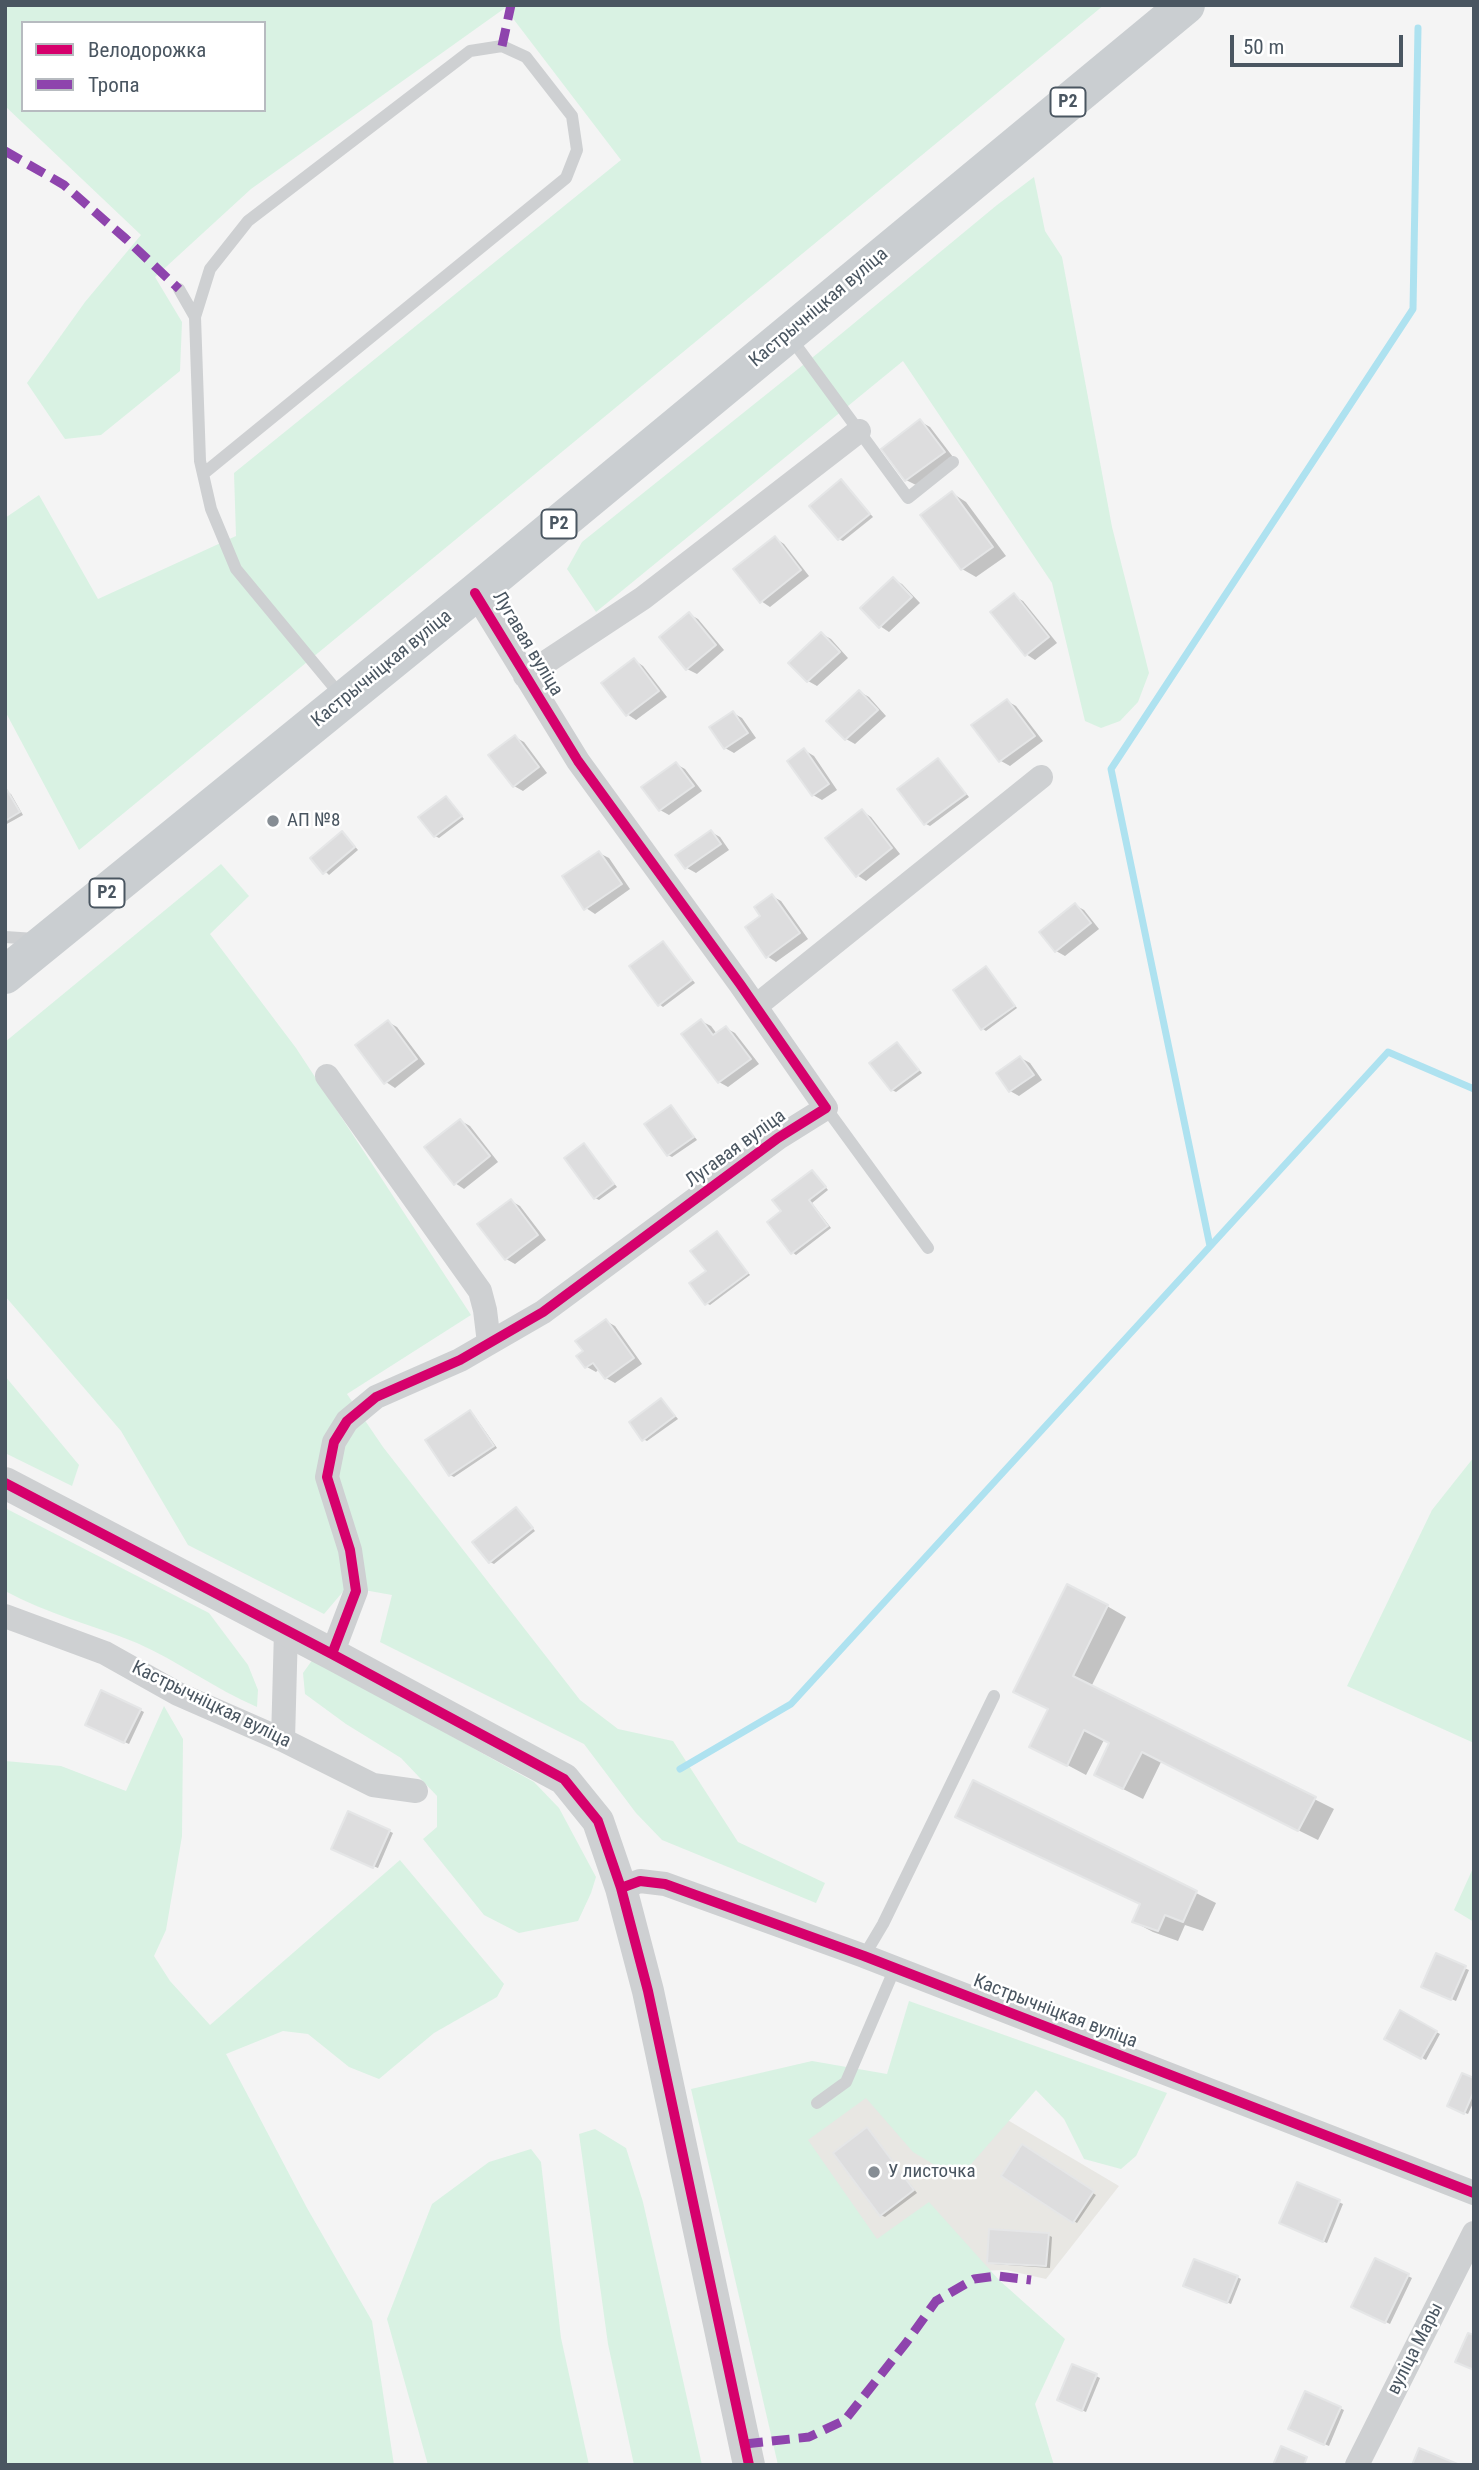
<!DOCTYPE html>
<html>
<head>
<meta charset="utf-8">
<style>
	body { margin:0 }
	#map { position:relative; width:1479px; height:2470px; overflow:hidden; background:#f4f4f4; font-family:"Roboto Condensed",sans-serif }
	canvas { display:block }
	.frame { position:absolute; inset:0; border:7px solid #4a5661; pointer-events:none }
	.legend { position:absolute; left:21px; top:21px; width:245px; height:91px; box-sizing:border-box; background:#fff; border:2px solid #b7bbc0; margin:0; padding:9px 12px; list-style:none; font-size:21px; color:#4a5661 }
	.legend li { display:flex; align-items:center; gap:14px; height:35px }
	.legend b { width:35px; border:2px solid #b7bbc0 }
	.scale { position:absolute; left:1230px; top:35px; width:173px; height:32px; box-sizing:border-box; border:4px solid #4a5661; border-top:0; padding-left:9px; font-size:21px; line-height:24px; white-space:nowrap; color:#4a5661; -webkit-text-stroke:5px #fff; paint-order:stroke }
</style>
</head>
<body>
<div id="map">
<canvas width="1479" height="2470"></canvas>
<div class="frame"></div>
<ul class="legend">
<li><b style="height:9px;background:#d6006c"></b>Велодорожка</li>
<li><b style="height:9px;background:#8e44ad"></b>Тропа</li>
</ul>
<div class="scale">50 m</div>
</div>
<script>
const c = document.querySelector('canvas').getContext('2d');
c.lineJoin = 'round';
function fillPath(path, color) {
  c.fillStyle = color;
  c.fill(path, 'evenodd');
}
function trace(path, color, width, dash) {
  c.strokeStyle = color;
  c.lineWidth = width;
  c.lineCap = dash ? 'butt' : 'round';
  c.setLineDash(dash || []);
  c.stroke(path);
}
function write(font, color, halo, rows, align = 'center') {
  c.font = font + ' "Roboto Condensed",sans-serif';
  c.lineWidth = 5;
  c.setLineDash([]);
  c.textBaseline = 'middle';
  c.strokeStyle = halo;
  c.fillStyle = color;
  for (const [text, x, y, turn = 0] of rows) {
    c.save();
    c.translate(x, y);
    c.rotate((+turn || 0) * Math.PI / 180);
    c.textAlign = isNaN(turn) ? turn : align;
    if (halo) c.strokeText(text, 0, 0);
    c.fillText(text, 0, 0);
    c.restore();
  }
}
const commercial = new Path2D(`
	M887,2074L935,2077L1119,2186L1046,2279L1006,2270L969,2271L901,2311L784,2136Z`);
const green = new Path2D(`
	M5,5H1104L79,850L5,711V518L39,495L98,599L236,536L234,473L621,160L505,8L251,189L155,277L182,322L180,371L101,435L65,439L27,383L85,302L141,235L5,106ZM23,23H264V110H23Z
	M1034,177L1045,231L1062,257L1112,527L1149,673L1138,702L1120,721L1101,728L1085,721L1052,583L903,361L596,612L567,569L582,542L818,353L997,205Z
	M221,864L249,896L210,934L296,1048L471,1315L347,1394L383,1447L580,1700L618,1729L673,1741L738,1842L825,1883L816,1903L662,1840L636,1813L584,1744L380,1642L392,1595L347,1587L324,1614L188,1545L121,1431L5,1296V1042Z
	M5,1376L79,1465L72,1486L5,1453Z
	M1474,1457V1743L1347,1686L1432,1510Z
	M5,1508L209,1613L248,1665L258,1690L257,1707C215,1689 178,1661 137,1643C93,1625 47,1614 5,1591Z
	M313,1659L534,1782L559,1808L596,1877L591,1893L578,1921L519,1933L484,1915L423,1839L437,1827V1796L401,1758L346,1724L305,1694L303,1673Z
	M164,1706L183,1739L182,1836L166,1930L154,1956L170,1981L210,2025L400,1860L504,1984L497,1997L434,2033L379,2079L349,2067L308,2034L283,2031L226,2054L307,2208L372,2321L394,2465H5V1761L61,1766L126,1791Z
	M1474,1866V1922L1454,1910Z
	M909,2001L1167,2093L1136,2156L1121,2169L1084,2159L1064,2119L1036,2090L958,2179L913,2152L866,2098L808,2140L877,2239L929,2202L999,2280L1065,2339L1035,2404L1054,2465H778L691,2089L812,2061L887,2074Z
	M595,2129L626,2148L643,2202L702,2465H634L608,2344L579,2134Z
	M531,2149L541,2162L561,2338L589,2465H428L387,2319L432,2204L489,2162Z`);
const shadow = new Path2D(`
	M921,422L930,427L953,457L916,485L906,480Z
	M841,481L873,517L843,541L839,539Z
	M952,493L966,502L1006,556L976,577L962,569Z
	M775,538L784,544L809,576L770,607L761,601Z
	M893,579L902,584L920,603L889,632L880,626Z
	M1014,596L1023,601L1057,643L1035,660L1026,654Z
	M689,614L698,619L724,650L697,674L687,669Z
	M822,634L831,639L848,658L817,686L808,681Z
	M634,660L643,666L667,697L636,720L627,714Z
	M860,692L869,697L886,716L855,744L846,739Z
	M1007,701L1016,706L1043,741L1010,766L1001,761Z
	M733,713L742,718L756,738L734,753L725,748Z
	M515,737L524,742L547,773L523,791L514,786Z
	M804,750L814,756L837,790L822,800L813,795Z
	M939,760L969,797L930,826L926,824Z
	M676,764L685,769L702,791L669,815L660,810Z
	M7,792L11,794L23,815L5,825V793Z
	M446,798L464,819L439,838L435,836Z
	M862,811L871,817L900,854L866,881L857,875Z
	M711,832L720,837L729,850L696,873L687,868Z
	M346,836L358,850L329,875L312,858Z
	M599,853L609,858L630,889L595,914L586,908Z
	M772,896L781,901L808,939L776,962L767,956Z
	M1075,905L1084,910L1099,929L1065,956L1056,951Z
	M663,943L695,983L663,1007L659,1004Z
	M986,968L1017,1008L986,1031L983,1029Z
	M701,1021L711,1026L717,1034L726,1028L735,1033L759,1064L728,1087L719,1082Z
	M388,1022L397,1027L425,1064L395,1088L386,1082Z
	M898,1044L922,1073L896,1092L892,1090Z
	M1021,1058L1030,1063L1042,1080L1019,1096L1010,1091Z
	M671,1107L697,1140L672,1157L668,1155Z
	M461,1121L470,1126L498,1162L464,1189L455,1183Z
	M584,1145L617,1187L599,1200L595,1198Z
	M813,1172L828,1190L812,1203L831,1228L796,1255L792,1252Z
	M511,1201L520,1206L546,1240L515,1264L506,1259Z
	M717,1233L750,1275L710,1305L706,1303L708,1271Z
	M606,1321L615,1326L642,1364L615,1383L606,1378L599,1369L596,1372L587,1367L585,1351Z
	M662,1400L678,1419L647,1441L643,1439Z
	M470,1412L474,1415L497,1448L454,1477L450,1475Z
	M516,1509L535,1531L494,1564L490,1562Z
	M1107,1606L1126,1617L1091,1687L1334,1809L1318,1840L1161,1762L1143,1799L1115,1785L1111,1743L1104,1740L1086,1775L1032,1746Z
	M140,1710L144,1712L129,1744L91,1727Z
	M974,1782L1216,1903L1203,1931L1185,1925L1178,1941L1153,1932L1134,1922L1142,1905L976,1827Z
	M389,1831L393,1833L378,1868L337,1851Z
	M1437,1956L1469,1970L1456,2001L1427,1988Z
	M1401,2013L1440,2034L1426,2060L1387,2038Z
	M1474,2080V2101L1468,2114L1453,2108Z
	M867,2129L917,2193L885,2217L881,2215Z
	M1023,2147L1096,2195L1077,2223L1004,2176Z
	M1298,2184L1343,2204L1327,2243L1285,2225Z
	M1048,2235L1052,2237L1050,2268L993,2264L989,2262Z
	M1375,2260L1412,2278L1390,2324L1353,2306Z
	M1237,2277L1241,2279L1231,2304L1189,2287Z
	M1096,2376L1100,2378L1086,2412L1063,2402Z
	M1306,2393L1344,2410L1329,2446L1294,2431Z`);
const stream = new Path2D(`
	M1210,1246L1111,769L1413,309L1418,28
	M680,1769L791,1704L1388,1052L1474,1089`);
const building = new Path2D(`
	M920,419L945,452L905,481L881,449Z
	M841,479L870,514L838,540L809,506Z
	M952,491L993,547L961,570L920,515Z
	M775,536L801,570L760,603L733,569Z
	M893,577L912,597L879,628L860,608Z
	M1014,593L1049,637L1025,656L990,612Z
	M689,612L716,645L686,670L659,637Z
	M821,632L840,652L807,682L788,663Z
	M634,658L659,691L626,716L601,683Z
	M859,690L878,710L845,740L826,721Z
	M1007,699L1035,736L999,762L971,725Z
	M733,711L748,733L724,749L709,727Z
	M515,735L539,767L513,787L488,755Z
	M804,748L829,784L812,796L787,761Z
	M938,758L966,794L924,825L897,789Z
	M676,762L694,786L659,811L641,787Z
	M7,790L20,812L5,821V791Z
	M446,796L462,816L434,837L418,817Z
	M862,809L892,848L856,877L825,838Z
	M711,830L721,844L685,869L675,855Z
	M342,831L355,847L323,874L310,858Z
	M599,851L622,884L584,910L562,876Z
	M772,894L800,933L766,958L745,927L760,916L754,907Z
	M1075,903L1091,923L1055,952L1039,932Z
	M663,941L692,980L658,1006L629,966Z
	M986,966L1015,1006L981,1030L953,990Z
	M701,1019L713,1035L726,1026L751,1059L718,1083L681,1034Z
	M388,1020L417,1059L384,1084L355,1045Z
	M897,1042L919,1070L891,1091L869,1063Z
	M1020,1056L1034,1075L1009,1092L996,1073Z
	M671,1105L694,1137L667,1156L644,1124Z
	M460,1119L490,1156L454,1185L424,1147Z
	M584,1143L614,1184L594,1199L564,1158Z
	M812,1170L826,1187L809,1200L828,1226L791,1254L767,1222L781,1211L772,1200Z
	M511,1199L538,1235L505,1260L477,1224Z
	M717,1231L748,1273L705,1305L689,1283L706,1271L690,1251Z
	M606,1319L634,1358L605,1379L593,1363L585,1368L576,1356L583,1351L575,1341Z
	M661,1398L675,1416L642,1441L629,1422Z
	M470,1410L494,1446L449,1476L425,1440Z
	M516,1507L533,1528L489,1563L472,1542Z
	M1067,1584L1108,1605L1073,1676L1316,1797L1298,1831L1142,1752L1123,1789L1094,1775L1109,1743L1084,1730L1067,1766L1029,1747L1048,1709L1013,1692Z
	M101,1690L141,1709L124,1743L85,1725Z
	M973,1780L1197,1891L1183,1922L1165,1915L1158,1931L1132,1922L1140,1904L955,1817Z
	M348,1811L390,1830L373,1868L331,1849Z
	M1436,1953L1466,1966L1451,2000L1421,1987Z
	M1400,2010L1437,2031L1421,2059L1384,2039Z
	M1462,2073L1474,2078V2091L1464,2114L1447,2106Z
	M867,2127L914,2190L880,2216L833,2153Z
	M1022,2144L1094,2191L1073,2223L1001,2176Z
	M1297,2182L1340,2200L1323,2242L1279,2223Z
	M989,2229L1049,2233L1046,2266L987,2263Z
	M1375,2258L1409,2274L1385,2323L1351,2307Z
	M1194,2259L1238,2276L1227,2303L1183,2286Z
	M1468,2333L1474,2335V2370L1455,2362Z
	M1072,2364L1097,2374L1082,2411L1057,2400Z
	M1305,2391L1341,2407L1324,2445L1288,2429Z
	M1281,2446L1307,2457L1304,2465H1273Z
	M1419,2448L1460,2465H1412Z`);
const service = new Path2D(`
	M179,289L195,317L200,461L211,509L236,569L342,697
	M195,317L210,269L248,221L470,51L502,46L526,57L572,116L577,150L566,178L203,474
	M790,337L908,498L953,462
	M5,937L35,939
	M826,1108L928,1248
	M864,1956L883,1924L994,1696
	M817,2103L846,2082L895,1968`);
const minor = new Path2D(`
	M525,676L643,598L859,431
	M756,1006L1041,777
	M327,1076L480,1291L485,1310L489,1343
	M5,1616L105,1653L178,1694L283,1740L373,1785L416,1791
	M332,1654L356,1591L350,1550L327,1477L334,1442L347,1421L376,1397L460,1360L543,1312L778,1138L826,1108L740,984L578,761L475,593
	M283,1740L286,1630
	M621,1888L640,1881L665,1884L864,1956L1474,2193
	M1357,2465L1474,2233`);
const tertiary = new Path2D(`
	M5,1483L332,1654L564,1779L598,1821L621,1888L648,1991L749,2465`);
const primary = new Path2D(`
	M5,975L475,593L1186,5`);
const quiet = new Path2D(`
	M502,46L511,5
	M5,151L64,185L126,239L179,289
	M745,2444L809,2437L845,2420L906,2343L936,2301L974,2279L997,2276L1031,2280`);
const cycleway = new Path2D(`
	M5,1483L332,1654L564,1779L598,1821L621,1888L648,1991L749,2465
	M332,1654L356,1591L350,1550L327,1477L334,1442L347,1421L376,1397L460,1360L543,1312L778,1138L826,1108L740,984L578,761L475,593
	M621,1888L640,1881L665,1884L864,1956L1474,2193`);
const markers = [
	[273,821,7,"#868d94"],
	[874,2172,7,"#868d94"]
];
const shields = [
	[1068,102,35],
	[559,524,35],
	[107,893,35]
];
const shieldNames = [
	["Р2",1068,102],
	["Р2",559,524],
	["Р2",107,893]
];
const streetNames = [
	["Кастрычніцкая вуліца",819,308,-40],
	["Лугавая вуліца",527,644,59],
	["Кастрычніцкая вуліца",382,669,-39],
	["Лугавая вуліца",736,1149,-36],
	["Кастрычніцкая вуліца",211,1705,26],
	["Кастрычніцкая вуліца",1055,2012,21],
	["вуліца Мары",1416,2349,-63]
];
const poiNames = [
	["АП №8",287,821],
	["У листочка",888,2172]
];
fillPath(commercial, '#e8e7e3');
fillPath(green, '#d9f2e3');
fillPath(shadow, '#0003');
trace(stream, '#aee2f0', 7);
fillPath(building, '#ddddde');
trace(building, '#e5e6e7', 2);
trace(service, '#ced0d2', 12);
trace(minor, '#ced0d2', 24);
trace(tertiary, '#ced0d2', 32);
trace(primary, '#caced1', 38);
trace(quiet, '#8e44ad', 9, [18, 9]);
trace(cycleway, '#d6006c', 10);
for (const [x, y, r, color] of markers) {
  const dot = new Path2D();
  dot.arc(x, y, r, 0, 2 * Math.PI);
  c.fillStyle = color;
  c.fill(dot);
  trace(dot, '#fff', 2.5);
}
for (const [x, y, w] of shields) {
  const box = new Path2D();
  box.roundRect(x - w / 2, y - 14.5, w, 29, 5);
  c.fillStyle = '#fff';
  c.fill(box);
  trace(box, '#4a5661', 2);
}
write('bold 18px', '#4a5661', null, shieldNames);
write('19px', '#4a5661', '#fff', streetNames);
write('19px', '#4a5661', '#fff', poiNames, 'left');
</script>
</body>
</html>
